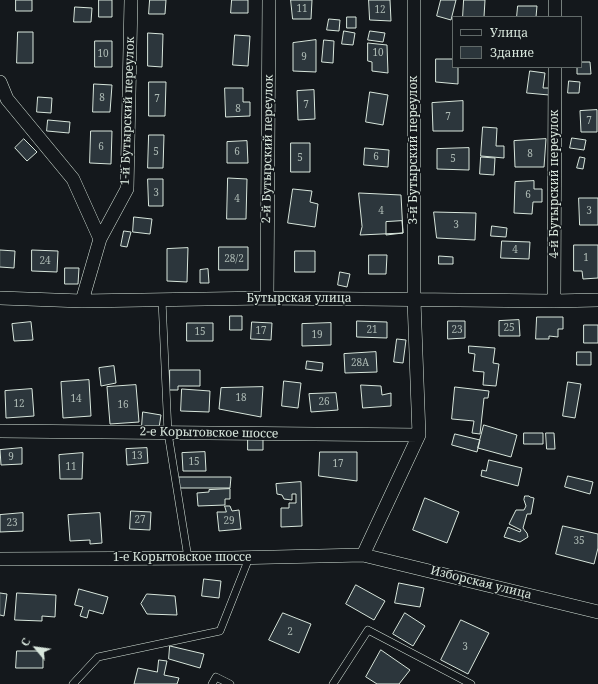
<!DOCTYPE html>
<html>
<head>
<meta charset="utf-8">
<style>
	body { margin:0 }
	#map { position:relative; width:598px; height:684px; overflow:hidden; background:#14181c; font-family:"Noto Serif",serif }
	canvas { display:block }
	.legend { position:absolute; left:452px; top:16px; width:130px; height:52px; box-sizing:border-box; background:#14181c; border:1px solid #626a69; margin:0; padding:5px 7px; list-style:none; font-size:12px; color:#d8e6dc }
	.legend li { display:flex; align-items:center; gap:8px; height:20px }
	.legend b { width:20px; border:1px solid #626a69 }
	.north { position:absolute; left:16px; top:628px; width:40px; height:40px; -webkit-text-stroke:3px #14181c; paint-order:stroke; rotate:299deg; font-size:11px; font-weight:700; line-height:16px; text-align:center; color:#d8e6dc }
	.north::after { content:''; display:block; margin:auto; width:14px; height:18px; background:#d8e6dc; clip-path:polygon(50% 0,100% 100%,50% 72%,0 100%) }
</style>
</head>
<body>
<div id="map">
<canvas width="598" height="684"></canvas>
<ul class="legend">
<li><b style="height:5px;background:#14181c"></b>Улица</li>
<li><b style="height:11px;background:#2c363c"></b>Здание</li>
</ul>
<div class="north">С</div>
</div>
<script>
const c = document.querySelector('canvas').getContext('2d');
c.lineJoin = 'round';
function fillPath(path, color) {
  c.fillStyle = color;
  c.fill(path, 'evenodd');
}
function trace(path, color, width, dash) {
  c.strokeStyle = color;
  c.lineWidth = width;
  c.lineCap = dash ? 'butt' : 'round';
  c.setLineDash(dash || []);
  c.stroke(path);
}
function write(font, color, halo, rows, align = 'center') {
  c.font = font + ' "Noto Serif",serif';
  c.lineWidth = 3;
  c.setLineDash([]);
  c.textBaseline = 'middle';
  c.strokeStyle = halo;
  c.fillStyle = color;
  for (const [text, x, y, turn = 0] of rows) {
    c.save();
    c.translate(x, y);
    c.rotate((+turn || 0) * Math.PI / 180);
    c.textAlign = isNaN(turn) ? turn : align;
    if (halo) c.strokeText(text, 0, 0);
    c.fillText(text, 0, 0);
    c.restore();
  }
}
const building = new Path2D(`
	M16,0H32V11H16Z
	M99,0H112V17H99Z
	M150,0H166L165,14H149Z
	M232,0H248V13H231Z
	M291,0H312L311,19H293Z
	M369,0H390L391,21L370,20Z
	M441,0H456L451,20L437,16Z
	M464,0H485L484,17H463Z
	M518,6H537L536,17H517Z
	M75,7L92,8L91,22H74Z
	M347,17H356V28H347Z
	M329,19L340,20L339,31L327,30Z
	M344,31L355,33L353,45L342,44Z
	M370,31L385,33L383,42L368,40Z
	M18,32H33V63H17Z
	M148,33L163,34L162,67L148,66Z
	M235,35L250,36L248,66L233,65Z
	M316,40V72L293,71V43Z
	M324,40L334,41L333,63L322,62Z
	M95,41H112V67H95Z
	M368,43L387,45L388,73L372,71V62L368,61Z
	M436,59H453V67H458V84L436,82Z
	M581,62H590L591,74H577V67H581Z
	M530,71L545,73L543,88H549V95L527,93Z
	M569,81L580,82L579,93H568Z
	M149,82H166L165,116H149Z
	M94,84L112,85L110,112H93Z
	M225,88H243V102H250V116L226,117Z
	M314,90L315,119L298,120L297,91Z
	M370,92L388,95L383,125L366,122Z
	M38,97L52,98L51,113L37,112Z
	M463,101V131H433L432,103Z
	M597,110V132H581L580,111Z
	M48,120L70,122L69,133L47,131Z
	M483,127L497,128L496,146H504V158L481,156Z
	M91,131H112L111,164L90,163Z
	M149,135H164L163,168H148Z
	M572,138L586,140L584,150L570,148Z
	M24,139L37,152L27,161L15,148Z
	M546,139L544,167H515L514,141Z
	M247,141L248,163H227V142Z
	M291,143H310V172H291Z
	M365,148L389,150L388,167L364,165Z
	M469,148V170L437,169V149Z
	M481,157L495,158L494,175L480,174Z
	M580,157L585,158L583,169L577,168Z
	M228,178L247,179L246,219H227Z
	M148,179H163V206H149Z
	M534,181V189H542V202H533L532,214L514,213L515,182Z
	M293,189L312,191L310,202L318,204L315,227L288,223Z
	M359,193L401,195L403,233L360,235L362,227Z
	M579,198H598V225H580Z
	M434,212L476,213L475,240L437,238Z
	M134,217L152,219L150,234L133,232Z
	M402,221L403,233L386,235V222Z
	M492,226L507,228L506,237L491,236Z
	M124,231L131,232L127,247L121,246Z
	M502,241L530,242L529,259L501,258Z
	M574,245H598V278L583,279L582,271H574Z
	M219,247H248V270H219Z
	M188,248L187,282L167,281V249Z
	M0,250L15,251L14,268L0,267Z
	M32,250L58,251L57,272L32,271Z
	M295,251H315V272H295Z
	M369,255H387L386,274H369Z
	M439,256L453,257V264H439Z
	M65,268H79L78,284H65Z
	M208,269L209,283H200V270Z
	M340,272L350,274L347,287L338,285Z
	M230,316H242V330H230Z
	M537,317H563V329H558V337L549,336V339H536Z
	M519,320L520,336H499V321Z
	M357,321L387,322V338L357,337Z
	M448,321H465V338L448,339Z
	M31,322L33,340L14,341L12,324Z
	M252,322L272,323L271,340L251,339Z
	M187,323H213V341H187Z
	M331,323V345L302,346V324Z
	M584,325H598V343H584Z
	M397,339L406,340L403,363L394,362Z
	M469,346L495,348L493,363L499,364L496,386L483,385L484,372L473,371L475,354L469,353Z
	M376,352L377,372L345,373L344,354Z
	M577,352H591V365H577Z
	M307,361L323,363L322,371L306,369Z
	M114,366L116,383L101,386L99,368Z
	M170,370H200V386H178V390H170Z
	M89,380L91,416L63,418L61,382Z
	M284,381L301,383L298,408L282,406Z
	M568,382L581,384L575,418L563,416Z
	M136,385L139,422L110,424L107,387Z
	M361,385L381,386L382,395L391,393V406L363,408Z
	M263,387L261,417L219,409L221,388Z
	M455,387L489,391L488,398H484L480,434L472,433L474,421L452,419Z
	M32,389L34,416L6,418L5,391Z
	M182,389L210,391L209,412L181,411Z
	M336,393L338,410L311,412L309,394Z
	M143,412L161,415L159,428L142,426Z
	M484,425L517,435L511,457L478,448Z
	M524,433H543V444H524Z
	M546,433H554L555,449H547Z
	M455,434L480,440L477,452L452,445Z
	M248,439H263V450H248Z
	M22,448V464L1,465L0,450Z
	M147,448L148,463L127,465L126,449Z
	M205,452L206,471H183L182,453Z
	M320,452H357V481L319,476Z
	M83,453L82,479H60L59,455Z
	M489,460L522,468L518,486L481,476L482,470L486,471Z
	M568,476L593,482L590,494L565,487Z
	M179,477H231L230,488H179Z
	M301,482L302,526L281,527V508H289V503H296V494H292V500L284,499L282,495L277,494L276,484Z
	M230,489V499H225V505L198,506L197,493L209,492V490Z
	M525,496H529L530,497L534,498L531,514H527L523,528L526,532L527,533L528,537L520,542L504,537L508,527L520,532L521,530L509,524L516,510H524L526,506L524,500Z
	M425,498L459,512L447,543L413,530Z
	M225,506H230L232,511L239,510L241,529L219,531L217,512H226Z
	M131,511L151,512L150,530L130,529Z
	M23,513V531L0,532V515Z
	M100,513L102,543L90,544V540L70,541L68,515Z
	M563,526L598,534V548L594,564L556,554Z
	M204,579L221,581L219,598L202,596Z
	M399,583L424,588L420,607L395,603Z
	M356,585L385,601L374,620L346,604Z
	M79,589L108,597L103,614L89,610L87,618L80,616L83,607L75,605Z
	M0,593L7,594L4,616L0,615Z
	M17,593L56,595L55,617L42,616V621L15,620Z
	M147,594L175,596L177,615L147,614L141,604Z
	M283,613L311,624L299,653L269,640Z
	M405,613L425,626L413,646L393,634Z
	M461,620L489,633L468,674L441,660Z
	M170,646L204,654L200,668L169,659Z
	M381,650L410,670L399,684H377L366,677Z
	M17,651H43V668H16Z
	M159,660L167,661L164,675L179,678L177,684H134L138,668L157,672Z`);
const service = new Path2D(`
	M162,300L168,433L188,558
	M73,684L98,657L220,631L249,558
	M212,684L216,677L230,684
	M333,684L368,630L471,684`);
const minor = new Path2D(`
	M555,17V0
	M0,82L7,99L73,179L100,239
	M0,298L82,301L267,298L554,301L598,300
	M267,298L269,0
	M82,301L100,239L127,189L131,0
	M554,301L555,67
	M0,431L419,435
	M363,555L419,435L414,300V0
	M0,559L231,558L363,555L598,612`);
const numberNames = [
	["11",302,9],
	["12",380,10],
	["10",378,53],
	["10",103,54],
	["9",304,57],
	["8",102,98],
	["7",157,99],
	["7",306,105],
	["8",238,109],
	["7",448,117],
	["7",589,121],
	["6",101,147],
	["5",156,152],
	["6",237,152],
	["8",530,154],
	["6",376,157],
	["5",300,158],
	["5",453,159],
	["3",156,193],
	["6",528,195],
	["4",237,199],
	["4",381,211],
	["3",589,211],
	["3",456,225],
	["4",515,250],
	["1",586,258],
	["28/2",234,259],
	["24",45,261],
	["25",509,328],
	["21",372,330],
	["23",457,330],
	["17",261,331],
	["15",200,332],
	["19",317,335],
	["28А",360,363],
	["18",241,398],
	["14",76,399],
	["26",324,402],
	["12",19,404],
	["16",123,405],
	["13",137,456],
	["9",11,457],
	["15",194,462],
	["17",338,464],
	["11",71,467],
	["27",140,520],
	["29",229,521],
	["23",12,523],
	["35",579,541],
	["2",290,632],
	["3",465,647]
];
const streetNames = [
	["1-й Бутырский переулок",128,111,-88],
	["2-й Бутырский переулок",268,149,-89],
	["3-й Бутырский переулок",414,150,-90],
	["4-й Бутырский переулок",555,184,-90],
	["Бутырская улица",299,299],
	["2-е Корытовское шоссе",209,433,1],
	["1-е Корытовское шоссе",182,558],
	["Изборская улица",481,583,14]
];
fillPath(building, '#2c363c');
trace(building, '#d8e6dc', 1);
trace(service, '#d8e6dc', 8);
trace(minor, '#d8e6dc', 14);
trace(service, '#14181c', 7);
trace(minor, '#14181c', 13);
write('10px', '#adbab4', null, numberNames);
write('12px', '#d8e6dc', '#14181c', streetNames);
</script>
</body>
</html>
